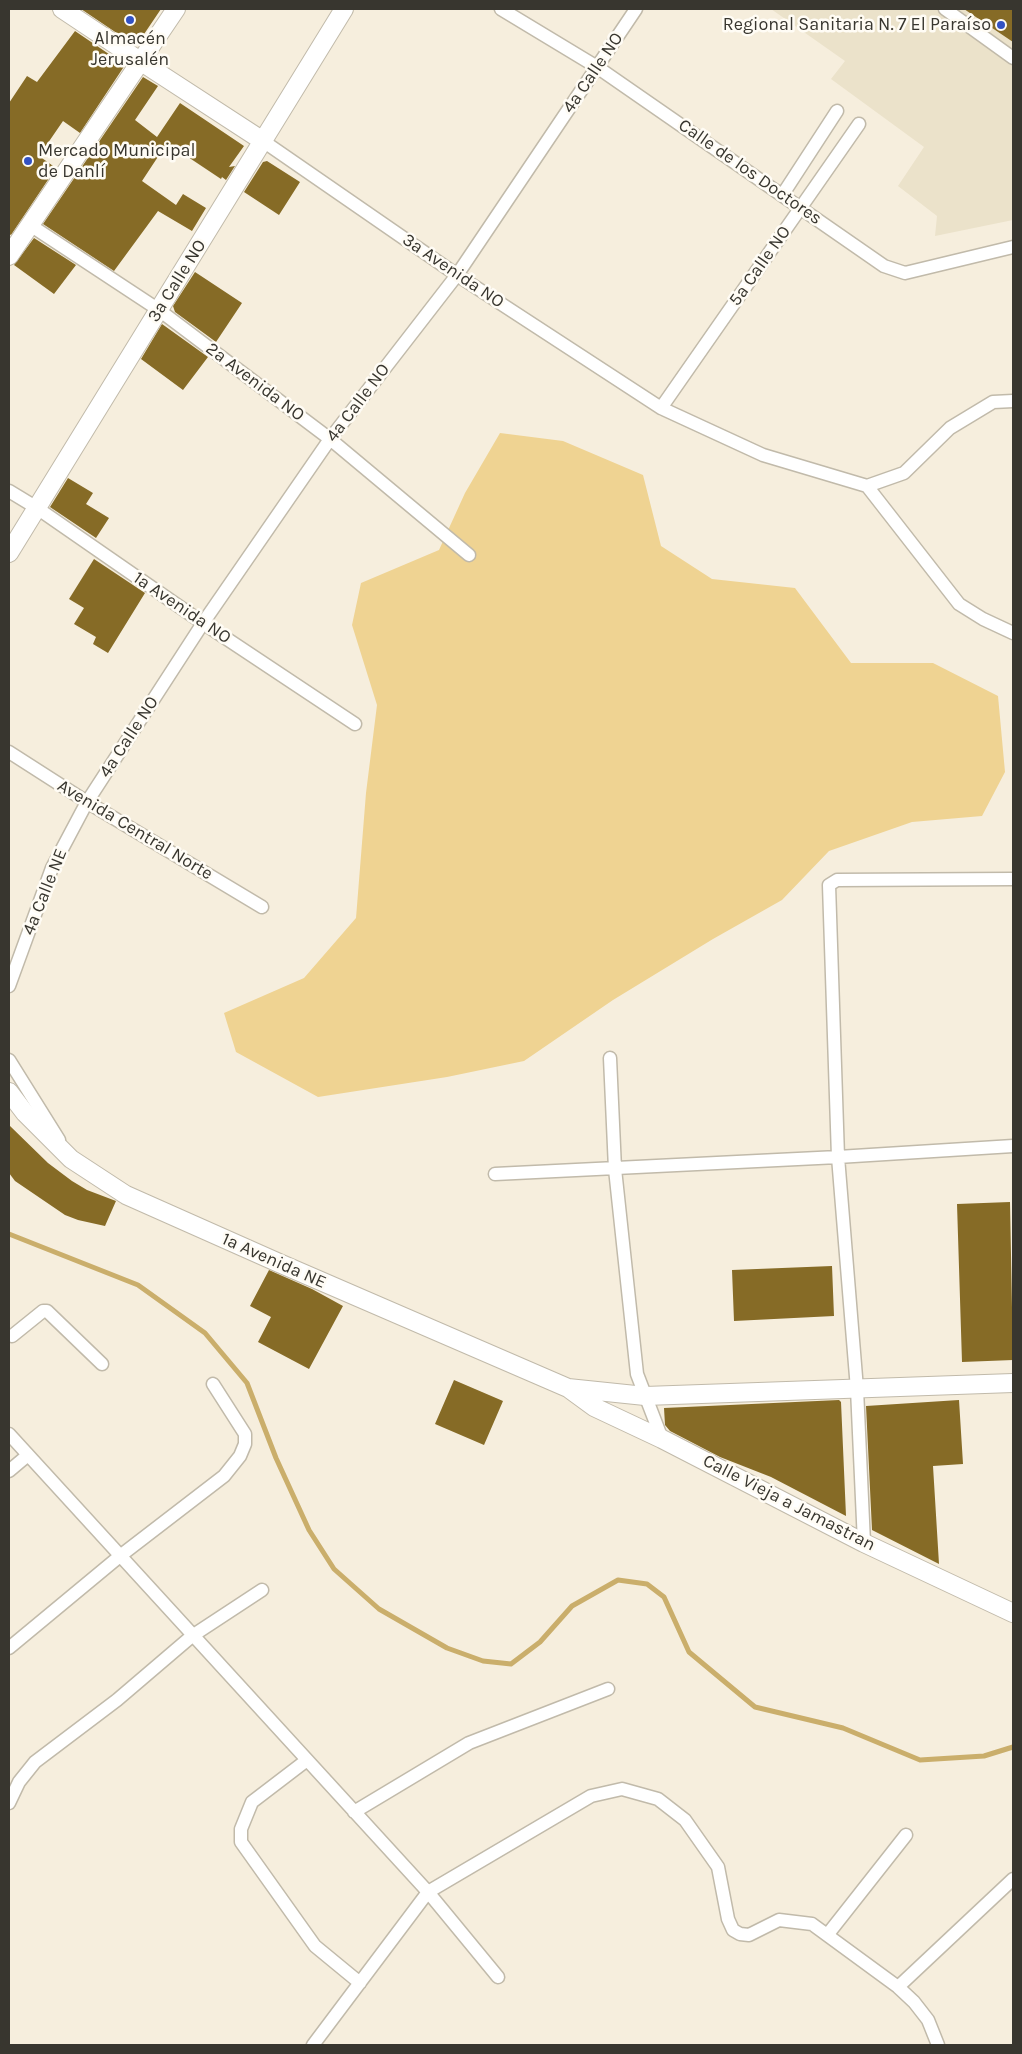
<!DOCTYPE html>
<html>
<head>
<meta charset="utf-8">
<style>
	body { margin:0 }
	#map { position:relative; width:1022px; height:2054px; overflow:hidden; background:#f6eedd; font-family:Karla,sans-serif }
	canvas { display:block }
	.frame { position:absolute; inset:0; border:10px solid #38362f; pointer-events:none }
</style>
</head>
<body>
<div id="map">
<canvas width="1022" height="2054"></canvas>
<div class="frame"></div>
</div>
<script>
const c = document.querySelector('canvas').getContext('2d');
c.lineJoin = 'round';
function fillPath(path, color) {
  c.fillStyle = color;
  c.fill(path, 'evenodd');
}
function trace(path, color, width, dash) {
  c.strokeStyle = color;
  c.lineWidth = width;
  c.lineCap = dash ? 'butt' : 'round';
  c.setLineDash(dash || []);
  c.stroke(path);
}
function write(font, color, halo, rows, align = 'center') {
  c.font = font + ' Karla,sans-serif';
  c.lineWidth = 5;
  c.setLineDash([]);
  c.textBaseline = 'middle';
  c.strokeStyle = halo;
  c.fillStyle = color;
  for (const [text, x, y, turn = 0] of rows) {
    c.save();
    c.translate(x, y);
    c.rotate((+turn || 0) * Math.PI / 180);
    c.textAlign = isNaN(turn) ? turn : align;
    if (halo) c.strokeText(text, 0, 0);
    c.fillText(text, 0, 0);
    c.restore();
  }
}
const built = new Path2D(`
	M771,9H1013V220L935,236L937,216L898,186L924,147L831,79L845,61Z`);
const green = new Path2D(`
	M500,433L563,441L643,475L661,546L712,579L795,588L851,663H933L998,696L1005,772L982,816L912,822L829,851L782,900L713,939L613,1000L524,1061L447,1077L318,1097L236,1052L224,1013L304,978L356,918L366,793L377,705L352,625L361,583L439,550L465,493Z`);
const stream = new Path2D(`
	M9,1234L138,1285L205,1333L247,1383L276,1458L309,1530L334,1569L379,1609L447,1648L483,1661L511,1664L540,1642L572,1606L618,1580L647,1584L664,1597L689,1652L755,1707L843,1728L920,1760L984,1756L1013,1747`);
const building = new Path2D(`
	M81,9H161L136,46Z
	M964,9H1013V42Z
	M75,31L125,65L80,133L63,121L39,156L56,168L11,235L9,234V103L27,76L37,82Z
	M143,77L158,86L135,120L157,137L180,103L244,146L229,167L235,166L226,180L222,177L221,179L167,143L142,181L176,205L183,194L206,208L192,231L158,211L114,271L43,224Z
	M267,161L300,182L279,215L244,192L263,162Z
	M34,238L76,265L54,294L14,265Z
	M195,272L242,303L216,342L175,312L173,306Z
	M162,324L208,357L183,390L141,359Z
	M68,478L93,493L86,504L109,518L96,538L50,507Z
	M94,559L145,593L108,653L93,644L96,637L74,624L84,608L69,599Z
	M9,1125L48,1163L72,1181L87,1190L116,1201L105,1226L78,1220L65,1215L15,1181L9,1173Z
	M1010,1202L1013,1360L962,1362L957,1204Z
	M832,1266L834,1316L734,1321L732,1270Z
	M269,1270L312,1289L343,1306L309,1369L258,1342L271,1317L250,1306Z
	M454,1380L503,1401L484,1445L435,1424Z
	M839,1400L841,1402L846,1516L771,1477L720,1457L670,1431L665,1425L664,1408Z
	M959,1400L963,1464L933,1466L939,1564L872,1530L866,1406Z`);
const street = new Path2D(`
	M501,9L597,67L884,266L905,273L1013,247
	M945,9L1013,58
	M263,141L457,275L661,408L763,455L867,486
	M783,194L837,111
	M30,225L159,310L330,439L469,555
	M661,408L859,124
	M867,486L959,604L983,619L1013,633
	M867,486L904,473L950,428L993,402L1013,401
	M9,491L37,508L203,623L355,724
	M9,752L87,802L262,907
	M9,986L52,868L87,802L203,623L330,439L457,275L636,9
	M610,1058L615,1169L637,1374L662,1439
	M9,1060L59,1140
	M495,1174L838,1157L1013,1146
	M12,1336L43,1311H47L102,1364
	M9,1434L428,1892L498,1977
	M9,1471L28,1455
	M864,1543L857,1389L838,1157L829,885L837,880L1013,879
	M9,1648L120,1556L224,1476L240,1456L245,1444V1434L213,1384
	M307,1760L252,1802L241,1829V1842L315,1946L360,1983
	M9,1803L19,1782L35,1762L117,1700L192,1636L262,1590
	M354,1812L469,1743L608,1689
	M828,1934L906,1835
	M898,1987L1013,1879
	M313,2045L428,1892L591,1796L622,1789L658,1799L685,1820L718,1867L728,1919L733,1930L740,1934L749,1935L779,1920L812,1924L898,1987L914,2002L928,2020L938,2045`);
const secondary = new Path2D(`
	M62,9L140,61L263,141
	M9,256L176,9
	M9,553L344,9
	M9,1092L25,1113L71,1159L126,1195L279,1263L568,1388L594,1407L662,1439L864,1543L1013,1613
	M568,1388L645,1396L1013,1383`);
const markers = [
	[130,20,5,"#3352c3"],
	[1001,25,5,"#3352c3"],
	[28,161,5,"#3352c3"]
];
const poiNames = [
	["Regional Sanitaria N. 7 El Paraíso",991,25],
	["Almacén",130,39,"center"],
	["Jerusalén",130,60,"center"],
	["Mercado Municipal",38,151,"left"],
	["de Danlí",38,172,"left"]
];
const streetNames = [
	["4a Calle NO",593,73,-56],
	["Calle de los Doctores",750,172,35],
	["5a Calle NO",760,266,-55],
	["3a Avenida NO",453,271,34],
	["3a Calle NO",177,281,-58],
	["2a Avenida NO",255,382,37],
	["4a Calle NO",358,403,-53],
	["1a Avenida NO",182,608,34],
	["4a Calle NO",129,737,-57],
	["Avenida Central Norte",135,830,31],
	["4a Calle NE",45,892,-68],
	["1a Avenida NE",274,1261,24],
	["Calle Vieja a Jamastran",789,1503,27]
];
fillPath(built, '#ebe2ca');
fillPath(green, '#efd392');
trace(stream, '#caae6b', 5);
fillPath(building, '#866b26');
trace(street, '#c1baaa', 15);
trace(secondary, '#c1baaa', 20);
trace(street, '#fff', 12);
trace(secondary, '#fff', 18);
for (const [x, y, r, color] of markers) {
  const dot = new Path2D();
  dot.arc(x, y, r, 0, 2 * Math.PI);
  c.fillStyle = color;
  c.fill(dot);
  trace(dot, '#fffcf5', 2);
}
write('18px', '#38362f', '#fffcf5', poiNames, 'right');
write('18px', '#38362f', '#fffcf5', streetNames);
</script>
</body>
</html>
